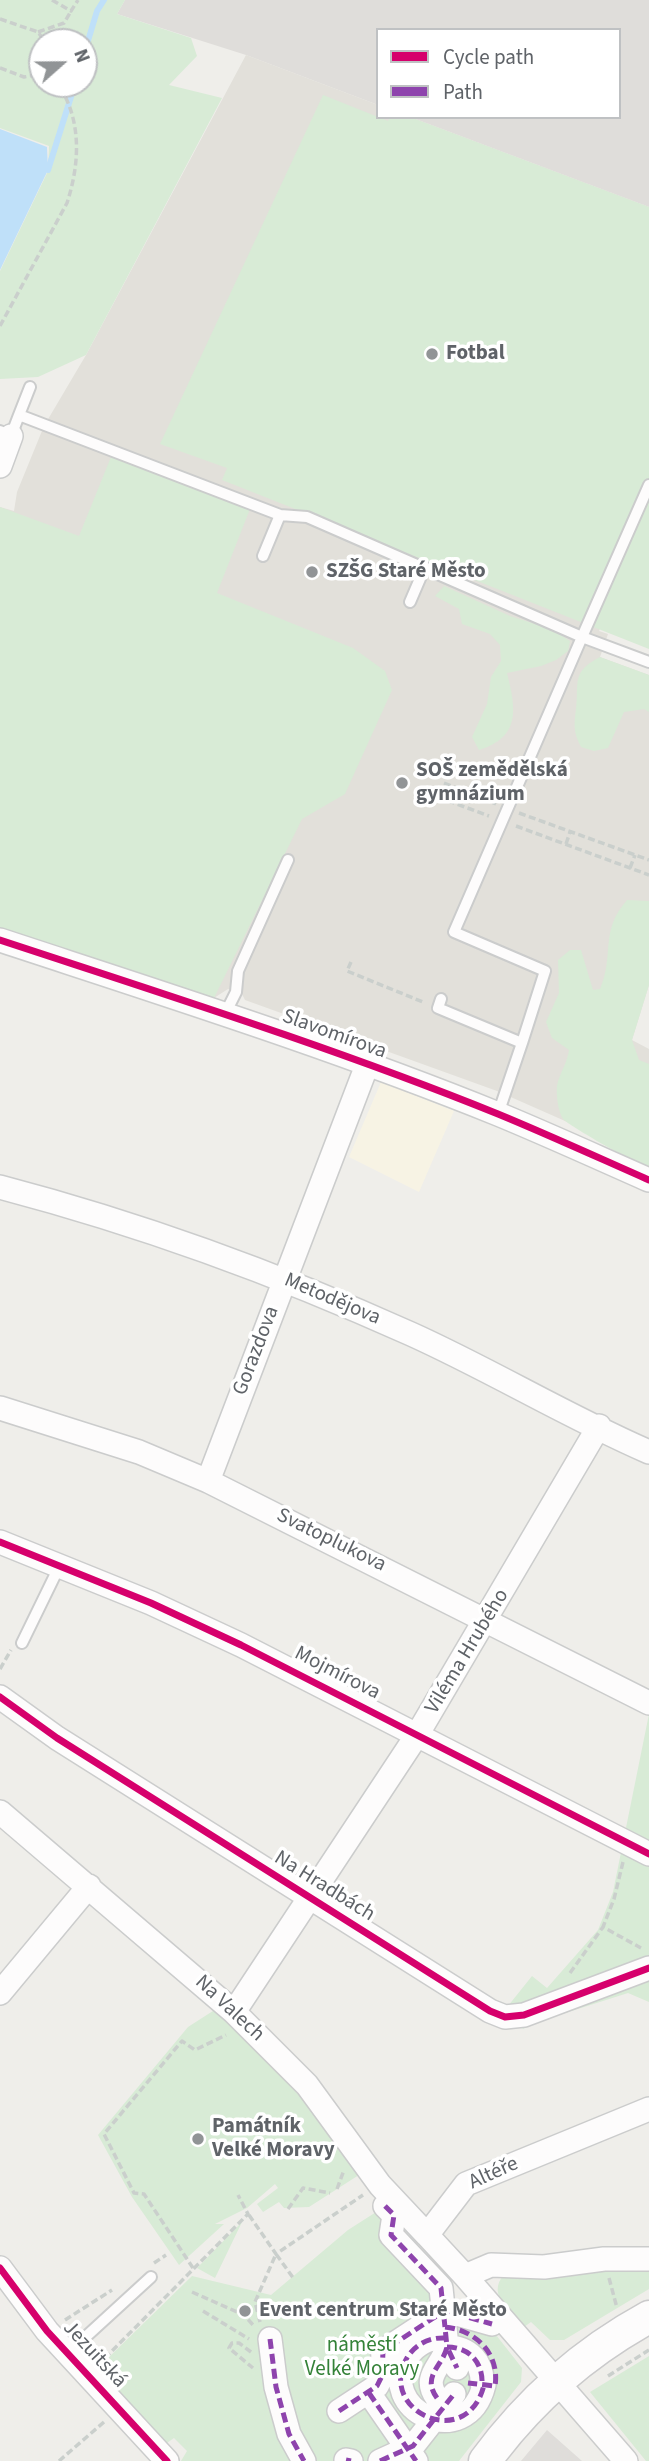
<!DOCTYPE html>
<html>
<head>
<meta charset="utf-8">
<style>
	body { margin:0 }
	#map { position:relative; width:649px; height:2461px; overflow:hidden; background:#efeeea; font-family:"Source Sans 3",sans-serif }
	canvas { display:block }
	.legend { position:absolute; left:376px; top:28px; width:245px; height:91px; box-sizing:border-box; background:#fff; border:2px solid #bfc1c3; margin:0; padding:9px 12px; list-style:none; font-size:21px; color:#5f6368 }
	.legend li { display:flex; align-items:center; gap:14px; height:35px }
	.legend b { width:35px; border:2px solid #bfc1c3 }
	.north { position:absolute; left:28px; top:28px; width:70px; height:70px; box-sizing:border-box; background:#fff; border:2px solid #bfc1c3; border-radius:50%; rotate:69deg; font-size:19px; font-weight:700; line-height:28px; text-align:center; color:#5f6368 }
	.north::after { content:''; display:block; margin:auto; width:24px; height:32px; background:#919496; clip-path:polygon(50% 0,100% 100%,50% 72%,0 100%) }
</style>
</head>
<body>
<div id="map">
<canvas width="649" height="2461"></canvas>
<ul class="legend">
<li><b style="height:9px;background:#d6006c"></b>Cycle path</li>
<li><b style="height:9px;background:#8e44ad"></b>Path</li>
</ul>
<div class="north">N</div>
</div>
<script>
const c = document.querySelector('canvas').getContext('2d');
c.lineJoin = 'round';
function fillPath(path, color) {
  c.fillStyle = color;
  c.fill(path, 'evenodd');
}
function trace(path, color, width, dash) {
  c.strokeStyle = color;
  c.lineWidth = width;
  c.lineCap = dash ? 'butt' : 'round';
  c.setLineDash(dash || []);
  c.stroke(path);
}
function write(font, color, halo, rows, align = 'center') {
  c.font = font + ' "Source Sans 3",sans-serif';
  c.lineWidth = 7;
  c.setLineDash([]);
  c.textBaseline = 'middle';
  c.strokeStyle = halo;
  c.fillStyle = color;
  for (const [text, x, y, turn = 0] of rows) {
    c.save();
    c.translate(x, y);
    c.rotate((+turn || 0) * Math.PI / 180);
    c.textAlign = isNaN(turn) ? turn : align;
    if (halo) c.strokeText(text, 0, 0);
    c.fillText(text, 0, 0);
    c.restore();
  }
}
const commercial = new Path2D(`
	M381,1082L454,1111L419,1192L349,1157Z`);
const industrial = new Path2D(`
	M125,0H649V207L410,117H619V30H378V105L246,55L117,14Z
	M547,2430L582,2461H521Z`);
const education = new Path2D(`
	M246,55L378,105V117H410L649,207V512L599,631L608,634L600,657L649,675V985L632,1040L649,1049V1158L497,1091L245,1000L242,994L236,992L228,989L214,998L0,932V507L14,511L17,492L44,426L86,355Z`);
const green = new Path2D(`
	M0,0H125L117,14L191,38L197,56L169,85L222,98L86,355L38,377L0,379V271L48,171L49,146L0,128ZM42,42H84V84H42Z
	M323,95L388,121L390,117H410L649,207V649L222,480L227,468L160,444Z
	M113,452L250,509L217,593L353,648L385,671L392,690L345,794L302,819L214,998L0,932V507L79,536Z
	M444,586L510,616L551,629L570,641L568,651L556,660L541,666L507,673C516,709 521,737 479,750L472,737L487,704L491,677L501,661L500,645L490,634L462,624L459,609L435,596Z
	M600,657L649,675V712L644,709L624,712L608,748L594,751L581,747C573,732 574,725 576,709C579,682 571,672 600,657Z
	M627,900L649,901V985L632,1040L639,1060L649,1064V1169C637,1164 569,1126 563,1119C558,1111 556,1095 557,1086C559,1074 567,1064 569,1050L552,1038L546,1022L559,993L558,960L570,950H581L593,990L600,989C615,954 599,932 627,900Z
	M649,1714V2002L628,1993L537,2022L523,2029L508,2006L532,1976L547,1988L598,1930L613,1892Z
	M216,2009C271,2061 316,2112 362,2173L309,2207L284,2208L279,2202L263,2212L257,2204L278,2188L275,2184L247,2208L215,2224H224L179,2265L132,2197L98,2135L188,2027Z
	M384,2207L453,2306L474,2307L522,2368L521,2382L459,2461H181L187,2451L174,2438L164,2445L85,2360L84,2352L88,2346L106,2360L192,2276L271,2295L348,2230Z
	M242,2222L215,2278L197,2268L241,2223Z
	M649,2267V2289L564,2340H550L531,2322L524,2327C511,2313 486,2294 504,2275Z
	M649,2356V2461H646L590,2392Z`);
const water = new Path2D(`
	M0,129L47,147L48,170L0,270Z`);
const stream = new Path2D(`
	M84,54L97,11L104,0
	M48,170L75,84`);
const path = new Path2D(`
	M52,0L71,11L78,0
	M0,19L38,32L45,42
	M38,32L64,23L71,11
	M0,68L24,77L42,74
	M0,326L67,203C80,163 82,120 58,84
	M444,783L496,804
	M438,797L489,816
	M519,813L649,860
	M516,826L649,875
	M566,844L570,832
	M630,868L635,855
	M351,962L347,971L423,1002
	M0,1669L11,1650
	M623,1862L614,1899L603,1927L641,1948
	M570,1973L603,1927
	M337,2189L344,2170
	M288,2209L303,2188L330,2193
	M249,2215L276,2254L363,2195
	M154,2263L166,2255
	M193,2268L144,2194L134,2193L104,2134L182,2041L195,2050L226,2035
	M609,2278L617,2308
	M192,2292L244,2315L254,2326
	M203,2311L249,2339
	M65,2320L112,2290
	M260,2322L255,2302L276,2254L294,2279
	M96,2348L107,2356L248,2214L238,2195
	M251,2352L239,2343H232L229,2348L253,2368
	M608,2376L649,2350
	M59,2461L104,2422`);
const lane = new Path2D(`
	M19,415L30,387
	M0,431L11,436L19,415L280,515
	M649,485L582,637L649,662
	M263,556L280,515L307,517L582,637L454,932L545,971L522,1043
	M410,602L425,567
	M441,999L438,1008L522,1043L498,1114
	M225,1014L236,992L238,971L288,860
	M22,1643L60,1565
	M68,2353L151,2277`);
const street = new Path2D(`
	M0,466L11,436
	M0,940C167,995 335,1048 498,1114C549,1135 599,1158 649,1180
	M0,1187C141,1224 278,1274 411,1334C491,1370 568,1417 649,1452
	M0,1408L139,1452L208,1481L649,1703
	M208,1481L367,1065
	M0,1542L151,1603L241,1645L649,1854
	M0,1697L57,1738L490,2011L505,2017L524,2015L649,1968
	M0,1812L234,2012L307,2085L380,2185L427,2235
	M0,1993L89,1886
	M234,2012L417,1735L599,1426
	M649,2109L466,2184L427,2235L465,2276L491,2265L544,2267L604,2259H649
	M385,2206L394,2215L391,2235L441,2288L447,2347C469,2347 483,2362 482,2384
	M0,2268L47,2331L167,2461
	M465,2276L626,2461
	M446,2338C431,2337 417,2343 408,2356C374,2410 467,2454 484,2385
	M270,2339L276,2387L289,2434L304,2461
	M369,2393L416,2461
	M437,2398C421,2376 443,2366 447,2347L457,2368
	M339,2411L377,2386L382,2376L383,2351L441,2313H453L492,2324
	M346,2460L351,2461
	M380,2461L413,2446L454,2394`);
const secondary = new Path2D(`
	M485,2461C529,2401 583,2353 649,2317`);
const quiet = new Path2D(`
	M385,2206L394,2215L391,2235L441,2288L447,2347C469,2347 483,2362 482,2384
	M445,2327C476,2330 500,2354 495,2386L468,2383
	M446,2338C431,2337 417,2343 408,2356C374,2410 467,2454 484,2385
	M270,2339L276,2387L289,2434L304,2461
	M369,2393L416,2461
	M437,2398C421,2376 443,2366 447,2347L457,2368
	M339,2411L377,2386L382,2376L383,2351L441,2313H453L492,2324
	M346,2460L351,2461
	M380,2461L413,2446L454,2394`);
const cycleway = new Path2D(`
	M0,940C167,995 335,1048 498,1114C549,1135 599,1158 649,1180
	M0,1542L151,1603L241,1645L649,1854
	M0,1697L57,1738L490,2011L505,2017L524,2015L649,1968
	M0,2268L47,2331L167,2461`);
const markers = [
	[432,354,7,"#919496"],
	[312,572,7,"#919496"],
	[402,783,7,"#919496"],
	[198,2139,7,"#919496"],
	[245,2311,7,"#919496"]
];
const poiNames = [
	["Fotbal",446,354],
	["SZŠG Staré Město",326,572],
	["SOŠ zemědělská",416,771],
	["gymnázium",416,795],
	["Památník",212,2127],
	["Velké Moravy",212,2151],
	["Event centrum Staré Město",259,2311]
];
const streetNames = [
	["Slavomírova",334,1035,20],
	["Metodějova",332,1300,23],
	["Gorazdova",257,1351,-69],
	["Svatoplukova",331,1541,26],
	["Viléma Hrubého",468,1652,-59],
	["Mojmírova",337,1674,27],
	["Na Hradbách",324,1887,32],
	["Na Valech",229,2009,43],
	["Altéře",494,2174,-24],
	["Jezuitská",94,2355,47]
];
const parkNames = [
	["náměstí",362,2346],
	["Velké Moravy",362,2370]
];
fillPath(commercial, '#f7f3e4');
fillPath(industrial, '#dfddda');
fillPath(education, '#e2e0da');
fillPath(green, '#d8ebd6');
fillPath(water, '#bfe0f9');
trace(stream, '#bfe0f9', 6);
trace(lane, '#cbcccc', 14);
trace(street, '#cbcccc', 26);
trace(secondary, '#cacacb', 35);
trace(path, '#cacfcc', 3.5, [7, 3.5]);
trace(lane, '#fdfcfc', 10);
trace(street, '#fdfcfc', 23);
trace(secondary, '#fdfcfc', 32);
trace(quiet, '#8e44ad', 5, [10, 5]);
trace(cycleway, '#d6006c', 7);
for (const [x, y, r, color] of markers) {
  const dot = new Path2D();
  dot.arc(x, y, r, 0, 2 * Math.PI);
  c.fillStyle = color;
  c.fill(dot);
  trace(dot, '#fff', 2.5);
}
write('bold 21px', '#5f6368', '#fff', poiNames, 'left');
write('21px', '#5f6368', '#fff', streetNames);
write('21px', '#348238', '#fff', parkNames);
</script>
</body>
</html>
